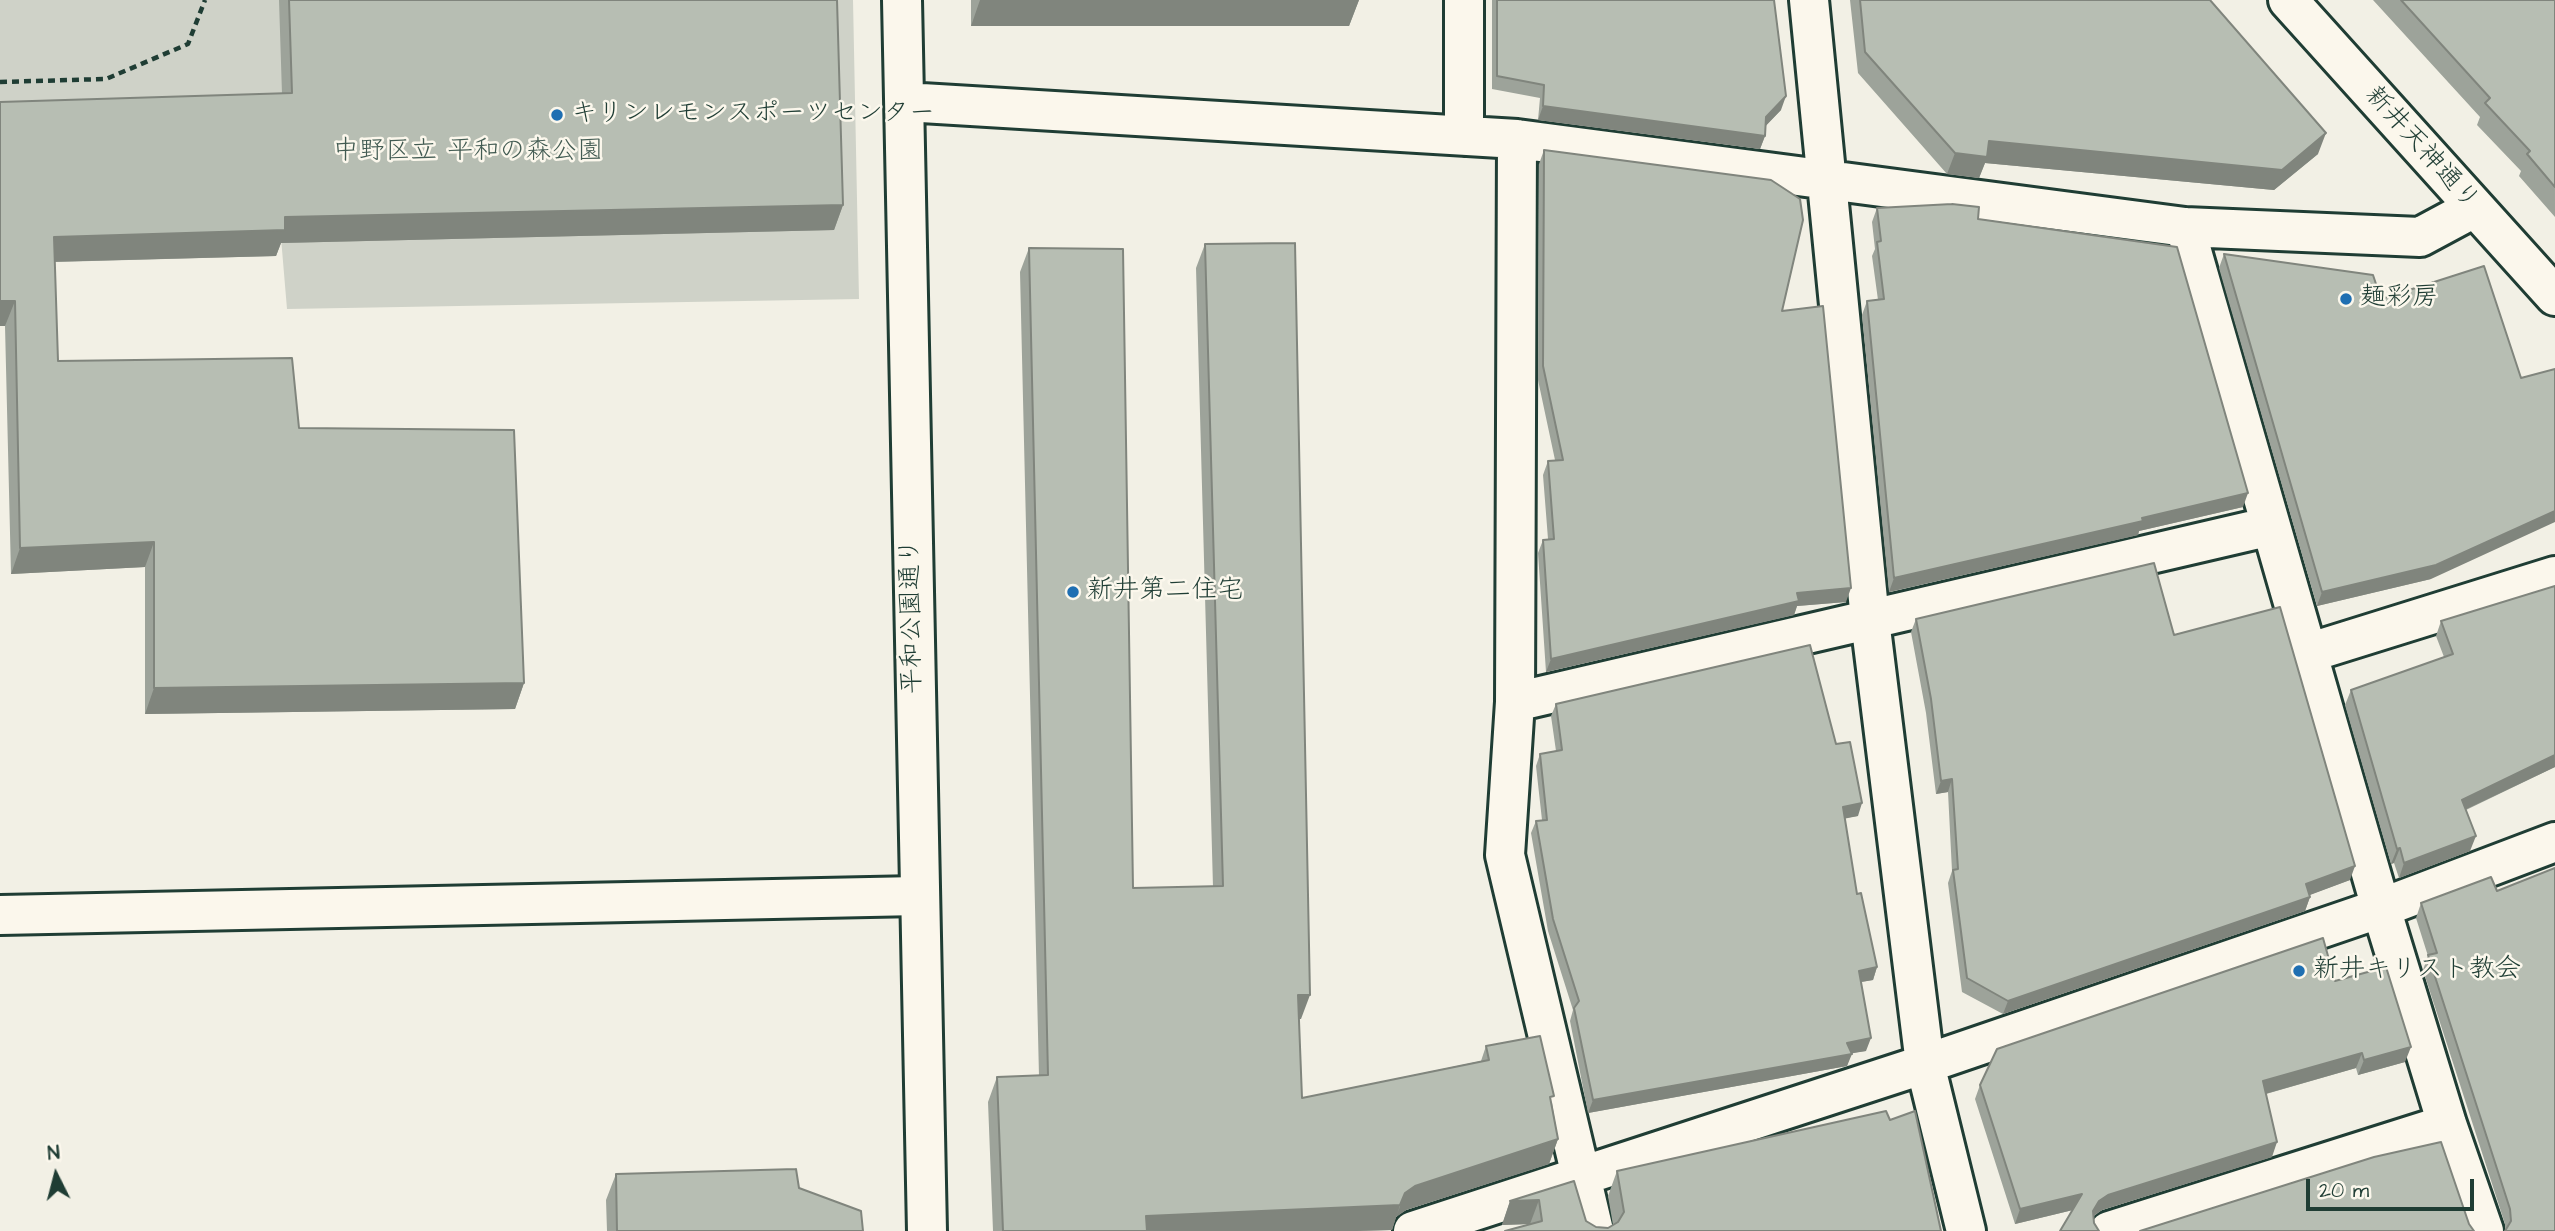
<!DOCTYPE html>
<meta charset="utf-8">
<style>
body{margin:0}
#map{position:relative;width:2555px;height:1231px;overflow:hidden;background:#f2f0e5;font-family:"Architects Daughter",sans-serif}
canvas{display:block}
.north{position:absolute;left:21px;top:1140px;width:70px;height:70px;-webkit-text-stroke:5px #fbf7ec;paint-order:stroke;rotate:354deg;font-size:19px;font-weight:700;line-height:28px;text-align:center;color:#1f3d34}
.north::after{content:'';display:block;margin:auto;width:24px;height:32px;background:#1f3d34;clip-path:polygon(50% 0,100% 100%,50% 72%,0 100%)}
.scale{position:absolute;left:2306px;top:1179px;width:168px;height:32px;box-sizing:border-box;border:4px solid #1f3d34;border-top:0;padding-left:9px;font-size:21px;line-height:24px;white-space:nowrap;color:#1f3d34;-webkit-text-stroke:5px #fbf7ec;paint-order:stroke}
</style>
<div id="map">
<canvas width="2555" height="1231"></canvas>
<div class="north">N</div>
<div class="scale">20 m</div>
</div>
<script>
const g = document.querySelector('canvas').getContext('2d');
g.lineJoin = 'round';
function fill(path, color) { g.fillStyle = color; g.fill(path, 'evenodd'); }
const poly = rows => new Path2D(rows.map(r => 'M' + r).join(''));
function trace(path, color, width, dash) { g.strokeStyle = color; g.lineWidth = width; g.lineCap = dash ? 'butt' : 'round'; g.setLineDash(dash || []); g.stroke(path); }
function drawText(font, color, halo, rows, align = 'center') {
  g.font = font + ' "Architects Daughter","Klee One",sans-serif'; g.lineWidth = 5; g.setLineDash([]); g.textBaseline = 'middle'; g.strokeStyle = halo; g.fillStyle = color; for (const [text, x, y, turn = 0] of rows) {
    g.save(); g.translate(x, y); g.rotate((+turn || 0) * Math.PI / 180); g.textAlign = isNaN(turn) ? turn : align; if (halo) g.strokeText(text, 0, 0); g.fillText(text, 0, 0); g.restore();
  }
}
fill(poly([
 [0,0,853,0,859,299,287,309,270,107,0,114]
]), '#cfd2c8');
const pedestrian = poly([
 [0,915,918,896]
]);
const minor = poly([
 [902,0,927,1231],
 [1464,0,1464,136],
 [1809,0,1870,620,1925,1064,1966,1231],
 [905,102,1517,139,2185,227,2420,237,2474,208],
 [1517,139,1515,702,1505,855,1594,1231],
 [2185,227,2381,908,2447,1124,2484,1231],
 [2308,653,2555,576],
 [1515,702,2271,526],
 [1413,1231,1925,1064,2381,908,2555,842],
 [2109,1231,2447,1124]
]);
const tertiary = poly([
 [2288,0,2555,296]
]);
trace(pedestrian, '#1f3d34', 44);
trace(minor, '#1f3d34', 44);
trace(tertiary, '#1f3d34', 44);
trace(poly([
 [0,82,106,79,188,44,205,0]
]), '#1f3d34', 4.5, [7, 5]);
trace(pedestrian, '#fbf7ec', 38);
trace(minor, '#fbf7ec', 38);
trace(tertiary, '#fbf7ec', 38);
fill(poly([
 [279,0,837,0,843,205,834,230,281,243,276,256,55,262,58,361,299,428,524,683,515,709,145,714,145,567,11,574,5,326,0,326,0,102,282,94],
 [971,0,1359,0,1349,26,971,26],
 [1492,0,1774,0,1781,110,1765,126,1765,136,1760,149,1538,120,1540,98,1492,89],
 [1850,0,2210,0,2318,154,2274,190,1985,163,1979,178,1947,174,1858,73],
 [2373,0,2555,0,2555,217,2519,176,2521,171,2477,125,2480,117],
 [1544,150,1782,311,1846,602,1797,606,1794,615,1546,672,1538,553,1543,540,1548,539,1543,475,1548,461,1555,460,1538,380,1539,164],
 [1877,208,1978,219,2243,507,2139,531,2138,535,1889,592,1862,315,1867,301,1878,300,1872,256,1875,249,1872,222],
 [1205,244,1301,1019,1299,1019,1302,1098,1481,1061,1486,1046,1552,1103,1558,1139,1549,1164,1406,1210,1396,1217,1392,1230,1356,1231,993,1231,988,1102,997,1077,1039,1076,1020,272,1029,248,1133,888,1213,887,1196,268],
 [2224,254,2431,579,2317,606,2219,268],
 [1916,619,2174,635,2350,880,2309,895,2310,897,2305,911,2003,1014,1962,992,1948,883,1952,871,1948,792,1936,794,1926,713,1911,632],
 [2441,621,2555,767,2466,810,2470,851,2399,878,2394,863,2391,864,2345,705,2351,690,2444,657,2436,636],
 [1556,704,1836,744,1858,816,1845,818,1857,894,1877,967,1873,980,1861,982,1866,1051,1851,1053,1847,1066,1588,1113,1570,1021,1573,1010,1548,931,1531,833,1536,821,1542,820,1536,766,1540,754,1556,751,1551,716],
 [2497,891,2555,1231,2505,1231,2505,1224,2423,970,2428,956,2416,918,2421,903],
 [2335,981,2405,1062,2358,1075,2356,1068,2266,1094,2272,1157,2102,1210,2094,1216,2094,1223,2073,1210,2015,1224,1975,1099,1980,1085],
 [1617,1171,1941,1231,1505,1231,1530,1224,1502,1225,1510,1201,1574,1181,1586,1221,1596,1227,1608,1228,1613,1225,1608,1196],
 [616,1174,799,1188,863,1231,607,1231,606,1200]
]), '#9da39a');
fill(poly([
 [980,0,1359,0,1349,26,971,26],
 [1786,96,1781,110,1761,131,1766,117],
 [1543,106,1765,136,1760,149,1538,120],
 [2326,133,2318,154,2274,190,1985,163,1979,178,1947,174,1955,153,1989,141],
 [843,205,834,230,281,243,276,256,45,262,54,237,285,217],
 [0,301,15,301,5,326,0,326],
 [2248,493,2243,507,2139,531,2138,535,1889,592,1894,578,2142,518],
 [2555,511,2555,522,2431,579,2317,606,2322,592],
 [154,542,145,567,11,574,20,548],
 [1851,588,1846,602,1797,606,1794,615,1546,672,1551,659,1797,593],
 [524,683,515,709,145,714,154,688],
 [2555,755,2555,767,2456,814,2462,800],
 [1952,779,1948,792,1936,794,1941,781],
 [1862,803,1858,816,1838,820,1843,807],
 [2476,836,2470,851,2399,878,2404,863],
 [2400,848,2394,863,2391,864,2397,849],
 [2355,866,2350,880,2302,898,2306,884],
 [2310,897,2305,911,2003,1014,2008,1001],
 [1877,967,1873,980,1855,983,1859,971],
 [1298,995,1310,995,1301,1019,1289,1019],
 [1871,1038,1866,1051,1842,1055,1847,1043],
 [2411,1047,2405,1062,2358,1075,2364,1060],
 [2362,1053,2356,1068,2258,1096,2263,1081],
 [1852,1054,1847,1066,1588,1113,1593,1100],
 [1558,1139,1549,1164,1406,1210,1396,1217,1405,1193,1415,1186],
 [2277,1142,2272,1157,2102,1210,2093,1216,2093,1211,2099,1201,2108,1195],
 [2082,1194,2077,1209,2015,1224,2020,1209],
 [1539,1200,1530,1224,1502,1225,1510,1201],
 [1400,1205,1392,1230,1356,1231,1141,1231,1146,1216]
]), '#80857d');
const building = poly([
 [289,0,837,0,843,205,285,217,285,230,54,237,58,361,292,358,299,428,514,430,524,683,154,688,154,542,20,548,15,301,0,301,0,102,292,93,289,0],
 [1497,0,1774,0,1786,96,1766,117,1765,136,1543,106,1544,85,1497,76,1497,0],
 [1860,0,2210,0,2326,133,2282,170,1989,141,1987,157,1955,153,1865,52,1860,0],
 [2401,0,2555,0,2555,187,2527,154,2530,151,2485,103,2490,98,2401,0],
 [1544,150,1771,180,1800,199,1803,220,1782,311,1823,306,1851,588,1797,593,1799,601,1551,659,1543,540,1554,539,1548,461,1563,460,1543,366,1544,150],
 [1952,204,1979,207,1978,219,2177,247,2248,493,2142,518,2143,521,1894,578,1867,301,1884,299,1877,242,1881,241,1877,208,1952,204],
 [1295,243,1310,995,1298,995,1302,1098,1489,1060,1486,1046,1540,1036,1554,1096,1550,1097,1558,1139,1415,1186,1405,1193,1400,1205,1146,1216,1147,1231,1003,1231,997,1077,1048,1075,1029,248,1123,249,1133,888,1223,886,1205,244,1295,243],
 [2224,254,2373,275,2381,299,2484,266,2521,378,2555,369,2555,511,2436,565,2322,592,2224,254],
 [2154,563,2174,635,2280,607,2355,866,2306,884,2310,897,2008,1001,1967,978,1953,870,1958,869,1952,779,1941,781,1931,699,1916,619,2154,563],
 [2555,586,2555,755,2462,800,2476,836,2404,863,2400,848,2397,849,2351,690,2453,654,2441,621,2555,586],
 [1810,645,1836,744,1850,742,1862,803,1843,807,1857,894,1861,893,1877,967,1859,971,1871,1038,1847,1043,1852,1054,1593,1100,1574,1008,1579,1001,1553,919,1536,821,1547,820,1540,754,1562,750,1556,704,1810,645],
 [2555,868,2555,1231,2505,1231,2511,1221,2510,1209,2428,955,2437,953,2421,903,2491,877,2497,891,2555,868],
 [2323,938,2335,981,2386,967,2411,1047,2364,1060,2362,1053,2263,1081,2277,1142,2108,1195,2099,1201,2093,1211,2094,1223,2099,1231,2060,1231,2082,1194,2020,1209,1980,1085,1997,1049,2323,938],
 [1886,1111,1890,1120,1915,1111,1941,1231,1505,1231,1542,1221,1539,1200,1510,1201,1574,1181,1586,1221,1596,1227,1608,1228,1618,1222,1624,1212,1617,1171,1886,1111],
 [2441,1142,2469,1224,2474,1231,2140,1231,2374,1157,2441,1142],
 [796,1169,799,1188,861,1211,863,1231,617,1231,616,1174,796,1169]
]);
fill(building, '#b7beb3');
trace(building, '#80857d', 2);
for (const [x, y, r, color] of [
 [557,115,7,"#1f6fb2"],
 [2346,299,7,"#1f6fb2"],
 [1073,592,7,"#1f6fb2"],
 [2299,971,7,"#1f6fb2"]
]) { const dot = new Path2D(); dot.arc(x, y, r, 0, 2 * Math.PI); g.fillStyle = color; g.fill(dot); trace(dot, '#fbf7ec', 2.5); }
drawText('26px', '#1f3d34', '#fbf7ec', [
 ["キリンレモンスポーツセンター",571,115],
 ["麺彩房",2360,299],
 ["新井第二住宅",1087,592],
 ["新井キリスト教会",2313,971]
], 'left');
drawText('26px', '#1f3d34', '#fbf7ec', [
 ["新井天神通り",2421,149,48],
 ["平和公園通り",913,616,-91]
]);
drawText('26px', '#425b52', '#fbf7ec', [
 ["中野区立 平和の森公園",468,153]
]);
</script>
